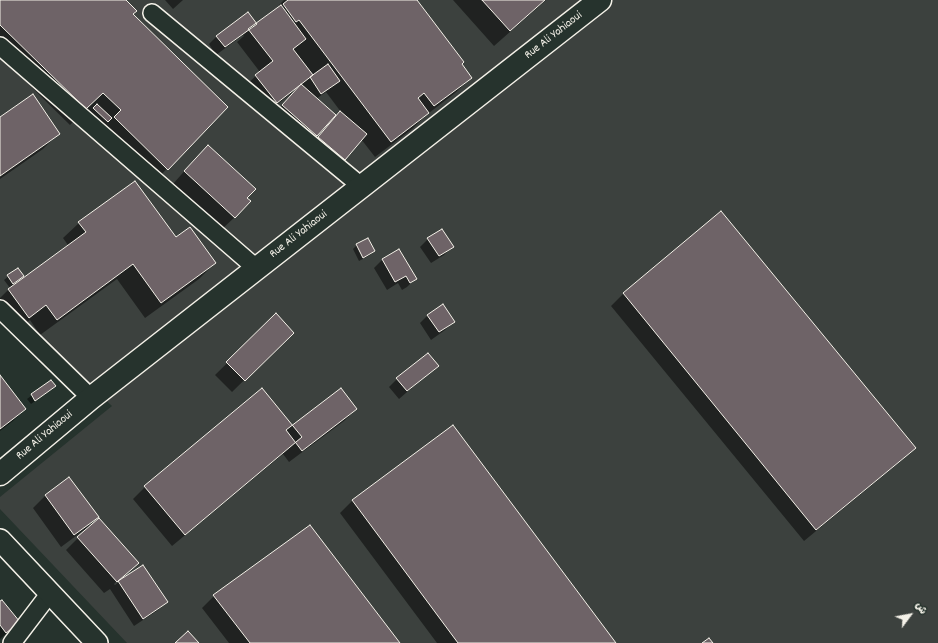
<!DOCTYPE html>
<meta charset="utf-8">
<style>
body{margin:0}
#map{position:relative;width:938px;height:643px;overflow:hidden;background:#26332d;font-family:Dekko,"Playpen Sans Arabic",sans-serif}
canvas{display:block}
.north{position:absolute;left:890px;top:595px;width:40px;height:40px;-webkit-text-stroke:3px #26332d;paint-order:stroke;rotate:58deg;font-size:11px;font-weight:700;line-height:16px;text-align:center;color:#f4f1e8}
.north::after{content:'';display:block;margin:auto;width:14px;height:18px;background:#f4f1e8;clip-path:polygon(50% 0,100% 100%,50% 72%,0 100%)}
</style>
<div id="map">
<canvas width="938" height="643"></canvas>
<div class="north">ش</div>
</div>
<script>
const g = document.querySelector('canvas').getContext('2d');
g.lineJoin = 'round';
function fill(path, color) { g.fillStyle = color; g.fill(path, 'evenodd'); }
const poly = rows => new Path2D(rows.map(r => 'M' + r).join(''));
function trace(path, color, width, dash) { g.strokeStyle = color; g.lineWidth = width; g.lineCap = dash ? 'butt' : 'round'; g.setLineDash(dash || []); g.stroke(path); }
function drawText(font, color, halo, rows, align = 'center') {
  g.font = font + ' Dekko,sans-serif'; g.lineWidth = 3; g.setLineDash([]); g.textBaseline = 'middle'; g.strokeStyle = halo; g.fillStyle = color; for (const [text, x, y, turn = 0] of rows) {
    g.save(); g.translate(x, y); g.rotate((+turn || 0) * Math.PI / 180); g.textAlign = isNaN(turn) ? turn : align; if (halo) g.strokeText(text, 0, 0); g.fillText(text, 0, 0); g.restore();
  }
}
fill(poly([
 [0,0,938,0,938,643,127,643,0,509,0,497,112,406,0,298]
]), '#3c413e');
fill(poly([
 [0,0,125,0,132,14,227,107,151,185,99,134,106,126,90,113,91,112,87,108,70,125,0,56],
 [165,0,183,0,173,9],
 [284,0,416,0,471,78,455,93,425,116,412,129,375,157,361,139,336,168,311,146,341,112,326,92,316,99,334,115,308,144,274,114,294,93,293,92,265,114,244,87,260,72,237,42,244,36,243,35,216,55,209,44,217,36,256,25,280,7,279,5],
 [453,0,546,0,494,46],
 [0,118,59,133,43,149,0,179],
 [196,158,246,198,235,217,222,229,173,184],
 [721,213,914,448,902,460,804,541,611,306,623,294],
 [79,223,176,238,215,263,199,279,145,318,117,279,40,335,30,320,13,333,0,315,0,298,10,288,4,280,17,269,22,276,16,282,17,283,68,245,63,238],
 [428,239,452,246,444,255,431,263,420,247],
 [357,245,374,251,370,255,359,261,353,249],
 [399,250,415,279,407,287,402,290,398,283,387,290,374,268,382,260],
 [276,315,293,332,232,392,215,375],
 [428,315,453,322,445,330,431,340,420,323],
 [437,366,399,399,389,387,397,379],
 [0,377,25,409,13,421,0,431],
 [51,381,50,390,31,404,27,399],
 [261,389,292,426,356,409,344,421,289,462,283,454,172,546,133,499,145,487],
 [453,426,615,643,437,643,340,513,352,501],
 [69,478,97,517,89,526,125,573,114,584,115,585,121,580,166,602,158,610,134,626,110,589,104,593,66,550,85,531,84,530,61,547,33,508,45,496],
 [214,596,398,643,229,643,202,608],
 [0,602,19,622,0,639]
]), '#0007');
const building = poly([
 [0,0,126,0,137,11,133,14,228,107,168,170,114,117,121,110,103,93,86,109,0,25,0,0],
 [288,0,417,0,464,62,462,64,472,78,434,106,424,93,418,98,429,113,391,142,299,20,296,22,283,4,288,0],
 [482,0,545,0,510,31,482,0],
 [281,5,306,39,293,49,313,75,277,103,255,75,273,61,248,29,281,5],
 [248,12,257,24,225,47,216,36,248,12],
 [328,64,340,81,321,94,310,77,328,64],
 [301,84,336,115,317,136,282,105,301,84],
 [33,94,60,134,0,176,0,117,33,94],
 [97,104,112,118,108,122,93,108,97,104],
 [340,111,367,134,345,160,318,137,340,111],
 [208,145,256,189,247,198,251,201,235,218,184,171,208,145],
 [135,181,176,237,190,227,216,263,161,303,133,264,57,320,46,305,29,318,8,289,86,232,78,222,135,181],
 [721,211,916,448,816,530,623,293,721,211],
 [442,229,454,247,439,256,427,238,442,229],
 [368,238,375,251,363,258,356,244,368,238],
 [399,249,417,279,410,283,406,276,395,282,382,259,399,249],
 [18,268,24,276,13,284,7,275,18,268],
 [443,304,455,322,439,332,427,315,443,304],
 [276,313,294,333,245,381,226,362,276,313],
 [428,353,439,366,407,391,396,378,428,353],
 [0,375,26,409,0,429,0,375],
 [51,380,56,386,35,401,31,394,51,380],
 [262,388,302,437,185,535,144,486,262,388],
 [341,388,357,409,302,451,286,430,341,388],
 [453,425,616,643,458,643,352,500,453,425],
 [69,477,99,517,74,535,45,495,69,477],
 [99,518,139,563,117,582,77,537,99,518],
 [310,525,400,643,250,643,213,595,310,525],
 [143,565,168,602,143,619,118,581,143,565],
 [2,600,20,622,6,633,0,625,0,601,2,600],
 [188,631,199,643,175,643,188,631],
 [709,638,713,643,702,643,709,638]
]);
fill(building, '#6e6367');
trace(building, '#f4f1e8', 1);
const minor = poly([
 [152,13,361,186],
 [0,46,256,268],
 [0,309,91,398],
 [12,643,50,593]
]);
const tertiary = poly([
 [0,540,97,643]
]);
const secondary = poly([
 [0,474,91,398,600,0]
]);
trace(minor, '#f4f1e8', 20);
trace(tertiary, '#f4f1e8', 24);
trace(secondary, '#f4f1e8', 25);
trace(minor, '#26332d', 17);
trace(tertiary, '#26332d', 21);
trace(secondary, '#26332d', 22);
drawText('12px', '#f4f1e8', '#26332d', [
 ["Rue Ali Yahiaoui",554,36,-38],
 ["Rue Ali Yahiaoui",299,235,-38],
 ["Rue Ali Yahiaoui",45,436,-40]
]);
</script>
